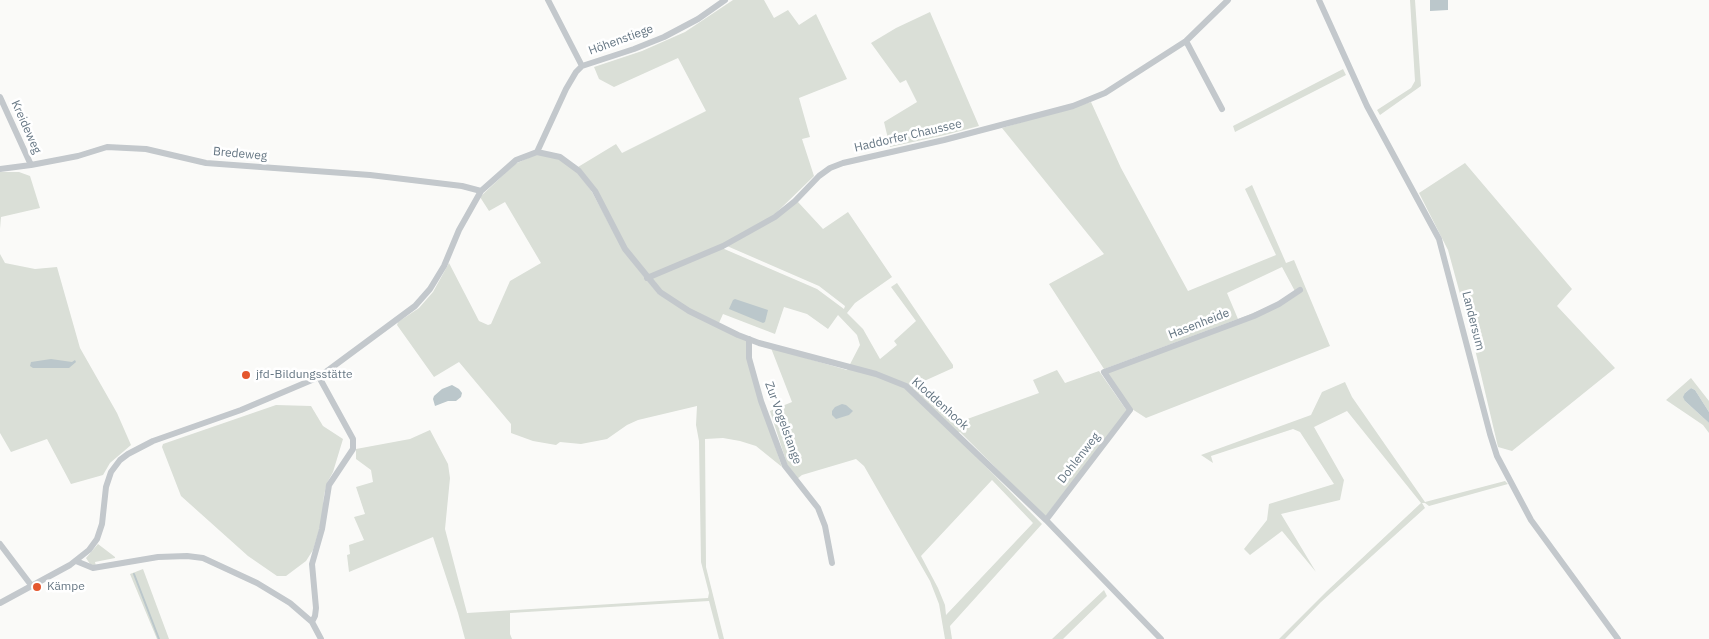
<!DOCTYPE html>
<meta charset="utf-8">
<style>
body{margin:0}
canvas{display:block;background:#fafaf8}
</style>
<canvas width="1709" height="639"></canvas>
<script>
const g = document.querySelector('canvas').getContext('2d');
g.lineJoin = 'round';
function fill(path, color) { g.fillStyle = color; g.fill(path, 'evenodd'); }
const poly = rows => new Path2D(rows.map(r => 'M' + r).join(''));
function trace(path, color, width, dash) { g.strokeStyle = color; g.lineWidth = width; g.lineCap = dash ? 'butt' : 'round'; g.setLineDash(dash || []); g.stroke(path); }
function drawText(font, color, halo, rows, align = 'center') {
  g.font = font + ' "IBM Plex Sans",sans-serif'; g.lineWidth = 5; g.setLineDash([]); g.textBaseline = 'middle'; g.strokeStyle = halo; g.fillStyle = color; for (const [text, x, y, turn = 0] of rows) {
    g.save(); g.translate(x, y); g.rotate((+turn || 0) * Math.PI / 180); g.textAlign = isNaN(turn) ? turn : align; if (halo) g.strokeText(text, 0, 0); g.fillText(text, 0, 0); g.restore();
  }
}
fill(poly([
 [733,0,764,0,774,18,788,10,799,25,816,14,847,79,799,98,810,137,802,139,814,176,775,214,722,248,817,289,844,309,845,306,819,286,727,246,798,202,823,229,848,212,892,277,855,303,847,313,863,329,880,359,897,345,894,341,916,321,891,287,897,283,953,365,953,368,922,382,921,389,953,421,959,422,1039,393,1033,380,1057,370,1065,383,1099,371,1127,411,1045,517,960,432,954,434,1042,524,950,626,952,639,945,639,939,604,930,581,864,466,856,459,802,475,797,479,787,464,770,411,792,402,771,348,847,370,860,345,857,335,838,315,828,329,807,314,784,307,775,334,723,314,719,323,690,309,661,291,626,247,578,167,616,144,622,153,706,111,678,58,614,87,599,79,594,67,642,51,685,32],
 [992,480,1033,523,946,615,945,605,938,588,921,556],
 [1410,0,1415,0,1421,86,1380,115,1377,110,1411,88,1415,81],
 [930,12,979,126,945,135,890,147,884,122,917,102,906,80,900,83,871,43,896,28],
 [1343,69,1346,75,1235,132,1233,126],
 [1091,102,1121,168,1188,291,1276,255,1245,189,1252,185,1286,263,1294,260,1330,346,1146,418,1132,409,1107,373,1297,295,1282,267,1227,293,1238,319,1104,369,1049,284,1104,254,1002,128],
 [537,154,559,159,578,173,592,192,623,250,658,294,747,341,754,384,782,467,756,446,740,441,723,438,705,439,706,567,724,639,719,639,709,601,510,613,510,634,512,639,465,639,458,613,433,537,349,572,347,555,350,554,349,545,364,540,354,517,365,514,356,487,373,482,371,470,356,459,356,449,410,439,430,430,448,464,450,478,445,529,467,613,708,598,709,593,701,562,699,441,696,425,697,406,638,420,627,425,607,439,581,444,560,442,556,445,533,441,511,433,511,424,459,362,434,377,397,325,398,322,419,308,433,292,449,263,479,321,488,325,491,324,510,281,541,263,505,202,489,211,480,197,515,164],
 [1465,163,1572,289,1557,306,1615,368,1512,451,1498,447,1474,345,1448,250,1419,193],
 [0,172,19,172,30,176,40,208,1,217,0,229],
 [0,254,5,263,35,269,57,267,80,348,117,413,131,445,110,463,103,475,71,484,47,439,11,452,0,433],
 [1691,378,1709,401,1709,412,1695,390,1691,388,1685,393,1685,401,1709,423,1709,433,1703,425,1666,400],
 [1345,382,1352,397,1425,502,1505,481,1508,484,1429,506,1425,503,1422,503,1425,508,1321,602,1285,639,1279,639,1327,591,1421,503,1347,411,1314,427,1344,480,1340,500,1281,514,1316,572,1282,531,1250,555,1244,549,1267,520,1269,504,1334,484,1300,432,1293,429,1211,456,1213,463,1201,455,1311,415,1322,392],
 [276,405,311,406,323,426,343,439,333,472,327,483,324,495,322,520,313,550,306,561,286,576,277,576,248,556,181,496,162,447,163,444],
 [98,544,115,557,115,558,95,562,96,566,90,564,86,558],
 [143,569,169,639,157,639,130,574],
 [1104,590,1107,596,1063,639,1052,639]
]), '#dadfd7');
fill(poly([
 [1430,0,1448,0,1448,10,1430,11],
 [735,299,768,310,765,322,763,323,729,309,733,300],
 [51,359,72,362,75,360,76,362,69,368,33,368,30,366,31,362],
 [452,385,459,389,462,393,461,397,456,401,448,401,435,406,433,399,434,396,442,389],
 [1691,388,1695,390,1709,412,1709,423,1685,401,1683,397,1685,393],
 [842,404,846,405,853,411,849,415,836,419,832,415,832,411,835,407]
]), '#bbc7cb');
trace(poly([
 [134,574,159,639]
]), '#bbc7cb', 2);
trace(poly([
 [548,0,582,66],
 [1319,0,1367,106,1439,239,1490,434,1497,456,1531,520,1618,639],
 [1186,41,1222,109],
 [0,97,31,165],
 [537,152,566,89,576,72,582,66,634,49,664,37,698,19,725,0],
 [0,169,31,165,78,156,107,147,146,149,206,163,370,175,462,186,481,191],
 [647,278,723,246,775,217,795,201,819,176,830,168,843,163,944,140,1073,106,1105,93,1186,41,1228,0],
 [749,339,749,358,761,401,785,466,818,508,825,526,832,563],
 [1046,520,1130,410,1104,372,1254,316,1279,304,1300,290],
 [0,544,31,585],
 [76,561,93,568,158,557,187,556,203,558,257,583,290,603,312,622,321,639],
 [0,603,70,565,89,550,97,539,102,524,106,487,111,472,120,460,128,454,153,441,241,410,319,377,415,306,430,289,444,266,459,230,481,191,516,160,537,152,560,157,579,171,595,191,625,249,660,292,689,311,738,335,759,343,876,374,906,386,1046,520,1161,639],
 [312,622,315,616,316,608,312,564,322,529,329,485,353,449,353,439,319,377]
]), '#c3c8cc', 6);
for (const [x, y, r, color] of [
 [246,375,5,"#e4572e"],
 [37,587,5,"#e4572e"]
]) { const dot = new Path2D(); dot.arc(x, y, r, 0, 2 * Math.PI); g.fillStyle = color; g.fill(dot); trace(dot, '#fff', 2); }
drawText('12px', '#657683', '#fff', [
 ["Höhenstiege",621,40,-20],
 ["Kreideweg",26,127,66],
 ["Haddorfer Chaussee",908,136,-13],
 ["Bredeweg",240,154,5],
 ["Landersum",1473,321,76],
 ["Hasenheide",1199,324,-21],
 ["Kloddenhook",940,404,42],
 ["Zur Vogelstange",783,423,70],
 ["Dohlenweg",1079,458,-52]
]);
drawText('12px', '#657683', '#fff', [
 ["jfd-Bildungsstätte",256,375],
 ["Kämpe",47,587]
], 'left');
</script>
